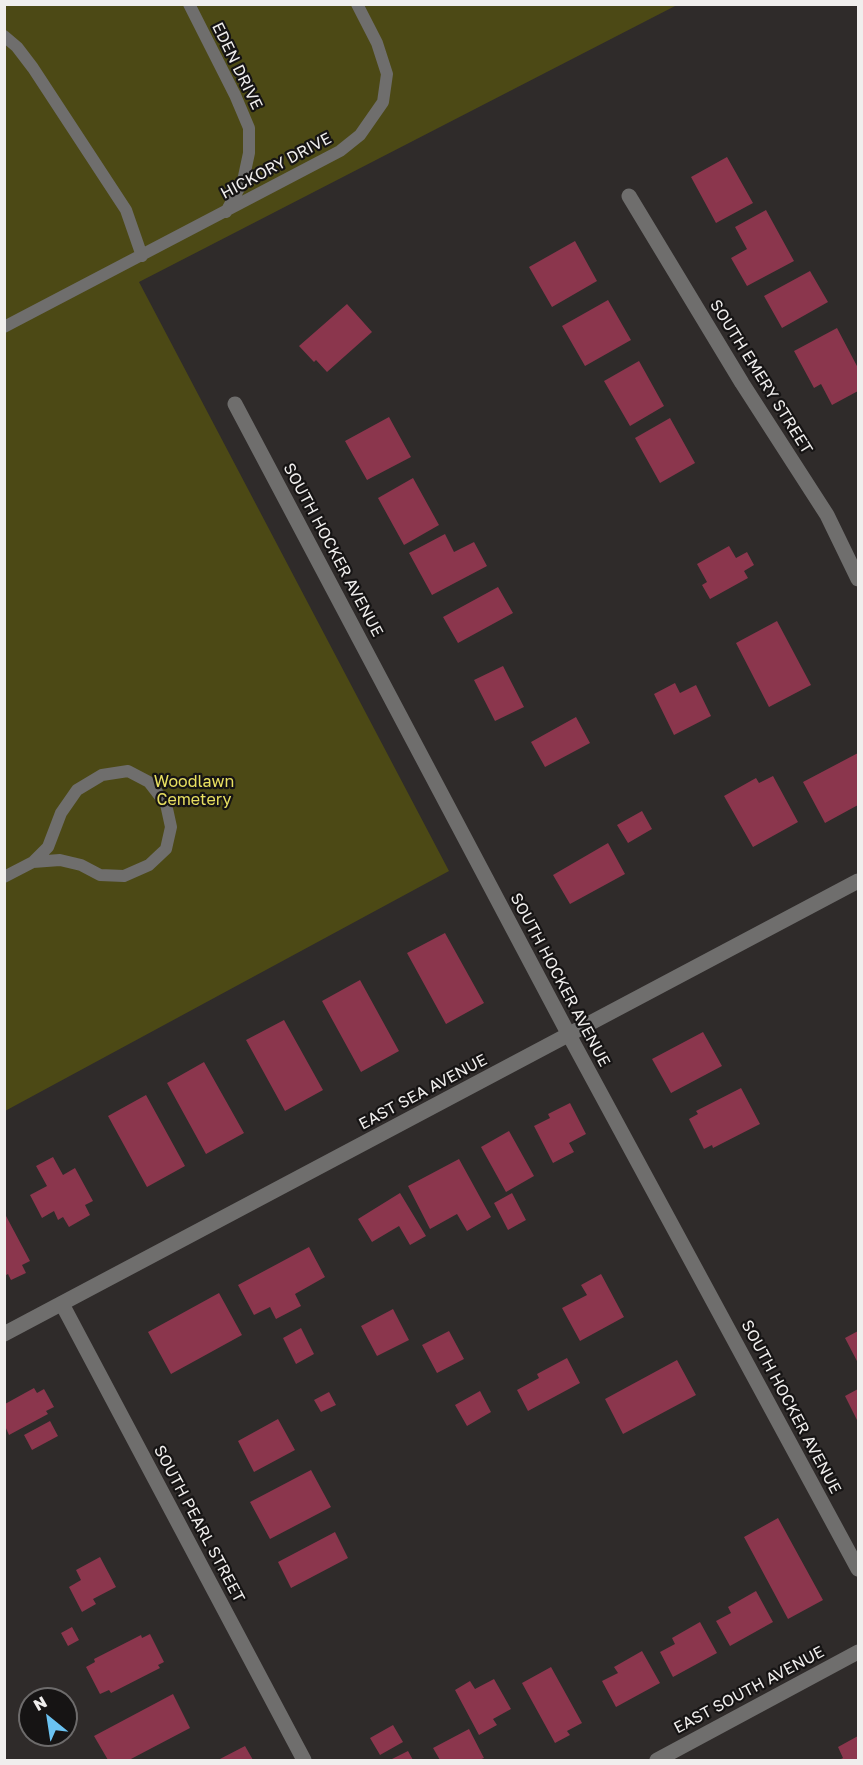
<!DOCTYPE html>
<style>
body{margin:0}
#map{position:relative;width:863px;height:1765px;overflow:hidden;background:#2f2b2a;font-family:"Golos Text",sans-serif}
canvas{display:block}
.frame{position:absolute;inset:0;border:6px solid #f0eeed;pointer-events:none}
.north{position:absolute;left:18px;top:1687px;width:60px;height:60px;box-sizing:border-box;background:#161414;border:2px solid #6d6b6b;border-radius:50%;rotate:330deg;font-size:16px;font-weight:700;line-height:24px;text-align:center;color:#f0eeed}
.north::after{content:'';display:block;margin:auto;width:21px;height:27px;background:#6bc3f2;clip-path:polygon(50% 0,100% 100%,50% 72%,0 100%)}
</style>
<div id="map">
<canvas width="863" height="1765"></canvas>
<div class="frame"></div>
<div class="north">N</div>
</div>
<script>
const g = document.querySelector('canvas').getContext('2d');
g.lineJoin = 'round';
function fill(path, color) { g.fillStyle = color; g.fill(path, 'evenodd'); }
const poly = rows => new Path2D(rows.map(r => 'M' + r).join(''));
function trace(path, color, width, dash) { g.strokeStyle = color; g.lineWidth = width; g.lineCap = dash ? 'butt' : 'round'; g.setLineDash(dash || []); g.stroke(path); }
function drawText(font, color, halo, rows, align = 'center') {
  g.font = font + ' "Golos Text",sans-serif'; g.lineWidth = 4.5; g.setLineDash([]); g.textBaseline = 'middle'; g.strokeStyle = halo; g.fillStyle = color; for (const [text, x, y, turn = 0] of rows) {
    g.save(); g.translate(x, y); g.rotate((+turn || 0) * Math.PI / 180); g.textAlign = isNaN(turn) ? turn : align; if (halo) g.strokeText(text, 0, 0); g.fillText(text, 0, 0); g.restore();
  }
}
fill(poly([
 [5,5,677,5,139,282,449,871,5,1111]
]), '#4c4915');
fill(poly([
 [727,157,753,203,716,223,691,177],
 [766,210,794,261,747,286,731,258,747,249,735,227],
 [575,241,597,281,552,307,529,267],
 [810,271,828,302,782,328,764,296],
 [608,300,631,340,585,366,562,326],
 [347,304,372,332,327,372,316,360,314,362,299,346],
 [837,328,858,368,858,391,832,405,821,384,814,388,794,351],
 [639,361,664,406,630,426,604,381],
 [389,417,411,457,367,480,345,441],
 [670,418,695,463,660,483,635,438],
 [413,478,439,525,404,545,378,498],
 [445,534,454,552,474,542,487,566,432,595,409,553],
 [729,546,736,558,747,552,754,565,744,571,748,578,710,599,702,585,707,582,697,564],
 [498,587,513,613,458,643,443,617],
 [777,621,811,685,769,707,736,643],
 [503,666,524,707,495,721,474,680],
 [675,683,680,693,696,685,711,716,674,735,654,694],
 [576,717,590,743,545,767,531,742],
 [858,753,858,805,825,823,803,782],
 [773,776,798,822,753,847,724,796,756,778,759,783],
 [642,811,652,829,628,843,617,825],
 [608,843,625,874,570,904,553,875],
 [445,933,484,1003,446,1024,407,953],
 [360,980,399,1051,361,1072,322,1001],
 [284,1020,323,1090,285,1111,246,1040],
 [703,1032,722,1066,671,1093,652,1059],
 [204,1062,244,1133,206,1154,167,1083],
 [741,1088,760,1124,713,1148,712,1145,704,1149,689,1119,698,1114,696,1111],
 [146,1095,185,1166,147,1187,108,1116],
 [570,1103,586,1134,569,1143,574,1152,553,1163,534,1126,550,1118,548,1114],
 [509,1131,534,1176,506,1192,481,1147],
 [53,1157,63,1175,75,1168,93,1201,85,1205,90,1215,69,1227,63,1217,58,1220,54,1211,42,1218,30,1195,47,1186,36,1166],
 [459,1159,491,1217,467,1231,457,1214,430,1229,408,1186],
 [400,1193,426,1236,410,1245,399,1226,372,1242,358,1219],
 [512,1193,526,1220,508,1230,494,1203],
 [6,1216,30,1261,22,1265,26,1273,11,1280,8,1274,4,1276,4,1217],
 [309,1247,325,1277,295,1294,301,1306,276,1319,270,1307,254,1315,238,1285],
 [601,1274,624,1317,580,1341,562,1308,587,1295,581,1285],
 [219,1293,242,1335,171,1374,148,1332],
 [393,1309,409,1340,377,1356,361,1326],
 [301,1328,314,1354,296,1364,283,1338],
 [449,1331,464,1359,437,1373,422,1345],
 [858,1331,858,1363,845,1338],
 [567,1358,580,1383,528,1411,517,1390,539,1378,537,1374],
 [677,1360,696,1395,623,1434,605,1399],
 [34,1388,37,1393,44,1389,54,1407,46,1411,48,1414,9,1435,5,1426,5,1404],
 [858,1389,858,1422,845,1396],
 [480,1391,491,1412,467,1426,455,1405],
 [329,1392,336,1405,321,1412,314,1400],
 [278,1419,295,1450,254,1472,238,1441],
 [50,1421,58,1436,32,1450,24,1435],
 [311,1470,331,1507,270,1539,250,1502],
 [778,1518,823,1600,788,1619,744,1537],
 [335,1532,348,1558,291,1588,278,1562],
 [100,1557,116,1587,93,1599,96,1604,82,1612,69,1587,81,1580,76,1570],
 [756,1591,773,1622,730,1646,716,1621,731,1613,728,1607],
 [700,1622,717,1653,673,1677,660,1652,675,1644,672,1638],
 [72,1627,79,1640,68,1646,61,1633],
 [150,1634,164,1662,158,1665,160,1668,111,1693,109,1690,100,1694,86,1667,95,1662,94,1659,141,1635,142,1638],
 [642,1651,660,1683,616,1707,602,1681,618,1673,614,1667],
 [551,1667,582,1723,567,1731,570,1735,555,1743,522,1683],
 [494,1679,511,1709,493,1719,497,1725,479,1735,455,1690,470,1681,475,1689],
 [173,1694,190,1728,129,1760,108,1760,94,1736],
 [393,1725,403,1742,380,1755,370,1738],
 [469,1729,484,1758,479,1760,440,1760,433,1748],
 [858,1736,858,1760,839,1760,843,1758,838,1747],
 [245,1746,253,1760,218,1760],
 [408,1751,413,1760,390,1760]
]), '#8b364d');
trace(poly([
 [189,4,235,95,249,128,249,153,243,181,226,212],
 [4,36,17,47,33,68,126,210,142,256],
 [4,327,340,151,360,135,383,102,387,74,377,43,357,4],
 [4,877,33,862,48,847,61,813,77,790,102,775,128,771,149,782,166,804,171,827,166,849,149,865,124,876,100,875,81,865,60,860,33,862]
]), '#6f6e6d', 12);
trace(poly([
 [629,196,742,383,827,515,858,579],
 [235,404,569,1035,858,1569],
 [62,1304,304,1760],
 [4,1334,858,881],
 [657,1760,858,1652]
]), '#6f6e6d', 15);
drawText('16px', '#f0eeed', '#161414', [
 ["EDEN DRIVE",237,66,64],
 ["HICKORY DRIVE",276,166,-28],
 ["SOUTH EMERY STREET",761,377,58],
 ["SOUTH HOCKER AVENUE",333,550,62],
 ["SOUTH HOCKER AVENUE",560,980,62],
 ["EAST SEA AVENUE",423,1092,-28],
 ["SOUTH HOCKER AVENUE",791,1407,62],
 ["SOUTH PEARL STREET",199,1524,62],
 ["EAST SOUTH AVENUE",749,1690,-28]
]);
drawText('16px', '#e9e061', '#161414', [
 ["Woodlawn",194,782],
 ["Cemetery",194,800]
]);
</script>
